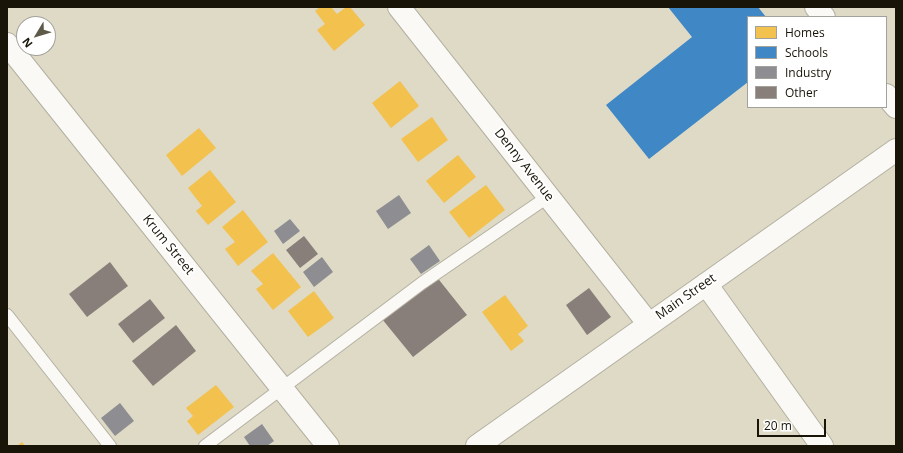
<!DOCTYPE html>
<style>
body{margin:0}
#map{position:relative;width:903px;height:453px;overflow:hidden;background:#dedac6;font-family:"Open Sans",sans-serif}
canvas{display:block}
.frame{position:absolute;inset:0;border:8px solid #181508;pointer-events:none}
.legend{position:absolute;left:747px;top:16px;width:140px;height:92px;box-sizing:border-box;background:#fff;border:1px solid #a3a19c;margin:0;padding:5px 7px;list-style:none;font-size:12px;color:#181508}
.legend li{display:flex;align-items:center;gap:8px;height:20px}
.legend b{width:20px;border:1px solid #a3a19c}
.north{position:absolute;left:16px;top:16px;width:40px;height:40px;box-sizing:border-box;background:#fff;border:1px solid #a3a19c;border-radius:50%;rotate:232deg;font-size:11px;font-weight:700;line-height:16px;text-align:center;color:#181508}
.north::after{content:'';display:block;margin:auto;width:14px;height:18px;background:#5d5a4a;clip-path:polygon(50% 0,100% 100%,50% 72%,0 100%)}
.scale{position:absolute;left:757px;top:419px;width:69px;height:18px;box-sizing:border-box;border:2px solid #181508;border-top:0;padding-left:5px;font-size:12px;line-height:14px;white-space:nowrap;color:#181508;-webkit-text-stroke:3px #fff;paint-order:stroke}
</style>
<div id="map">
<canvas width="903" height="453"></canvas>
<div class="frame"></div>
<ul class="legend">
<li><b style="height:11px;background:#f2c14e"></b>Homes</li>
<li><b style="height:11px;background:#3f88c5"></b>Schools</li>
<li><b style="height:11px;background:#8d8d92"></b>Industry</li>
<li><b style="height:11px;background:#897f7a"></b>Other</li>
</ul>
<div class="north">N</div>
<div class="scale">20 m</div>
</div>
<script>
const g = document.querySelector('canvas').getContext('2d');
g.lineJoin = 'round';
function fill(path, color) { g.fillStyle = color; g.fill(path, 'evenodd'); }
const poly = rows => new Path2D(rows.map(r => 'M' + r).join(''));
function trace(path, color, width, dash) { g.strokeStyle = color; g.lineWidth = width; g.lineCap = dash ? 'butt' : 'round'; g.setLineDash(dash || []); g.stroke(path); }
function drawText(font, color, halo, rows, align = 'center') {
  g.font = font + ' "Open Sans",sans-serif'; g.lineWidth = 4; g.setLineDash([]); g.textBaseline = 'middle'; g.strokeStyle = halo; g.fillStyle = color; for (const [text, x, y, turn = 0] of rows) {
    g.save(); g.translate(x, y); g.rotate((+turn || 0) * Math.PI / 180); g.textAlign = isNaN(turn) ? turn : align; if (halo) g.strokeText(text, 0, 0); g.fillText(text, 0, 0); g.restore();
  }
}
fill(poly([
 [320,7,331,7,337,14,346,7,350,7,365,25,334,51,317,30,325,24,315,11],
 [400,81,419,106,391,128,372,103],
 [432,117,448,140,418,162,401,139],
 [199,128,216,148,182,176,166,155],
 [458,155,476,177,444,203,426,181],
 [210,170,236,202,208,225,196,211,202,206,188,188],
 [486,185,505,210,469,238,449,212],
 [243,210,268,242,238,266,225,249,235,242,222,227],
 [273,253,301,287,273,310,256,289,263,284,251,271],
 [314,291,334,318,308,337,288,311],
 [505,295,528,326,518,334,524,341,511,351,482,312],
 [216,385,234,407,198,435,187,421,193,416,186,408],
 [22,442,25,446,17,446]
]), '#f2c14e');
fill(poly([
 [668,7,758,7,766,17,748,17,748,82,649,159,606,105,692,37]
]), '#3f88c5');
fill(poly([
 [399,195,411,213,388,229,376,211],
 [290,219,300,231,283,244,274,231],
 [429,245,440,261,421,274,410,259],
 [322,257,333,272,314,287,303,272],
 [120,403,134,421,115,436,101,418],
 [262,424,274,441,267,446,250,446,244,437]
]), '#8d8d92');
fill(poly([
 [304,236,318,254,300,268,286,250],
 [110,262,128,286,87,317,69,294],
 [436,276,467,315,413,357,382,319],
 [589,288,611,317,587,335,566,305],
 [150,299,165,318,133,343,118,324],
 [176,325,196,351,153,386,132,361]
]), '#897f7a');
const lane = poly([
 [7,315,110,446],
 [205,446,422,283,549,196]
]);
const street = poly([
 [399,7,648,323],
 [816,7,824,17],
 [7,44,328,446],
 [886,95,896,107],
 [706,284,822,446],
 [477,446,896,150]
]);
trace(lane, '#b3b0a1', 14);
trace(street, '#b3b0a1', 24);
trace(lane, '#faf9f6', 12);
trace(street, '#faf9f6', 22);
drawText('13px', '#181508', '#fff', [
 ["Denny Avenue",524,165,52],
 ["Krum Street",168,245,51],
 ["Main Street",686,297,-35]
]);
</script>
